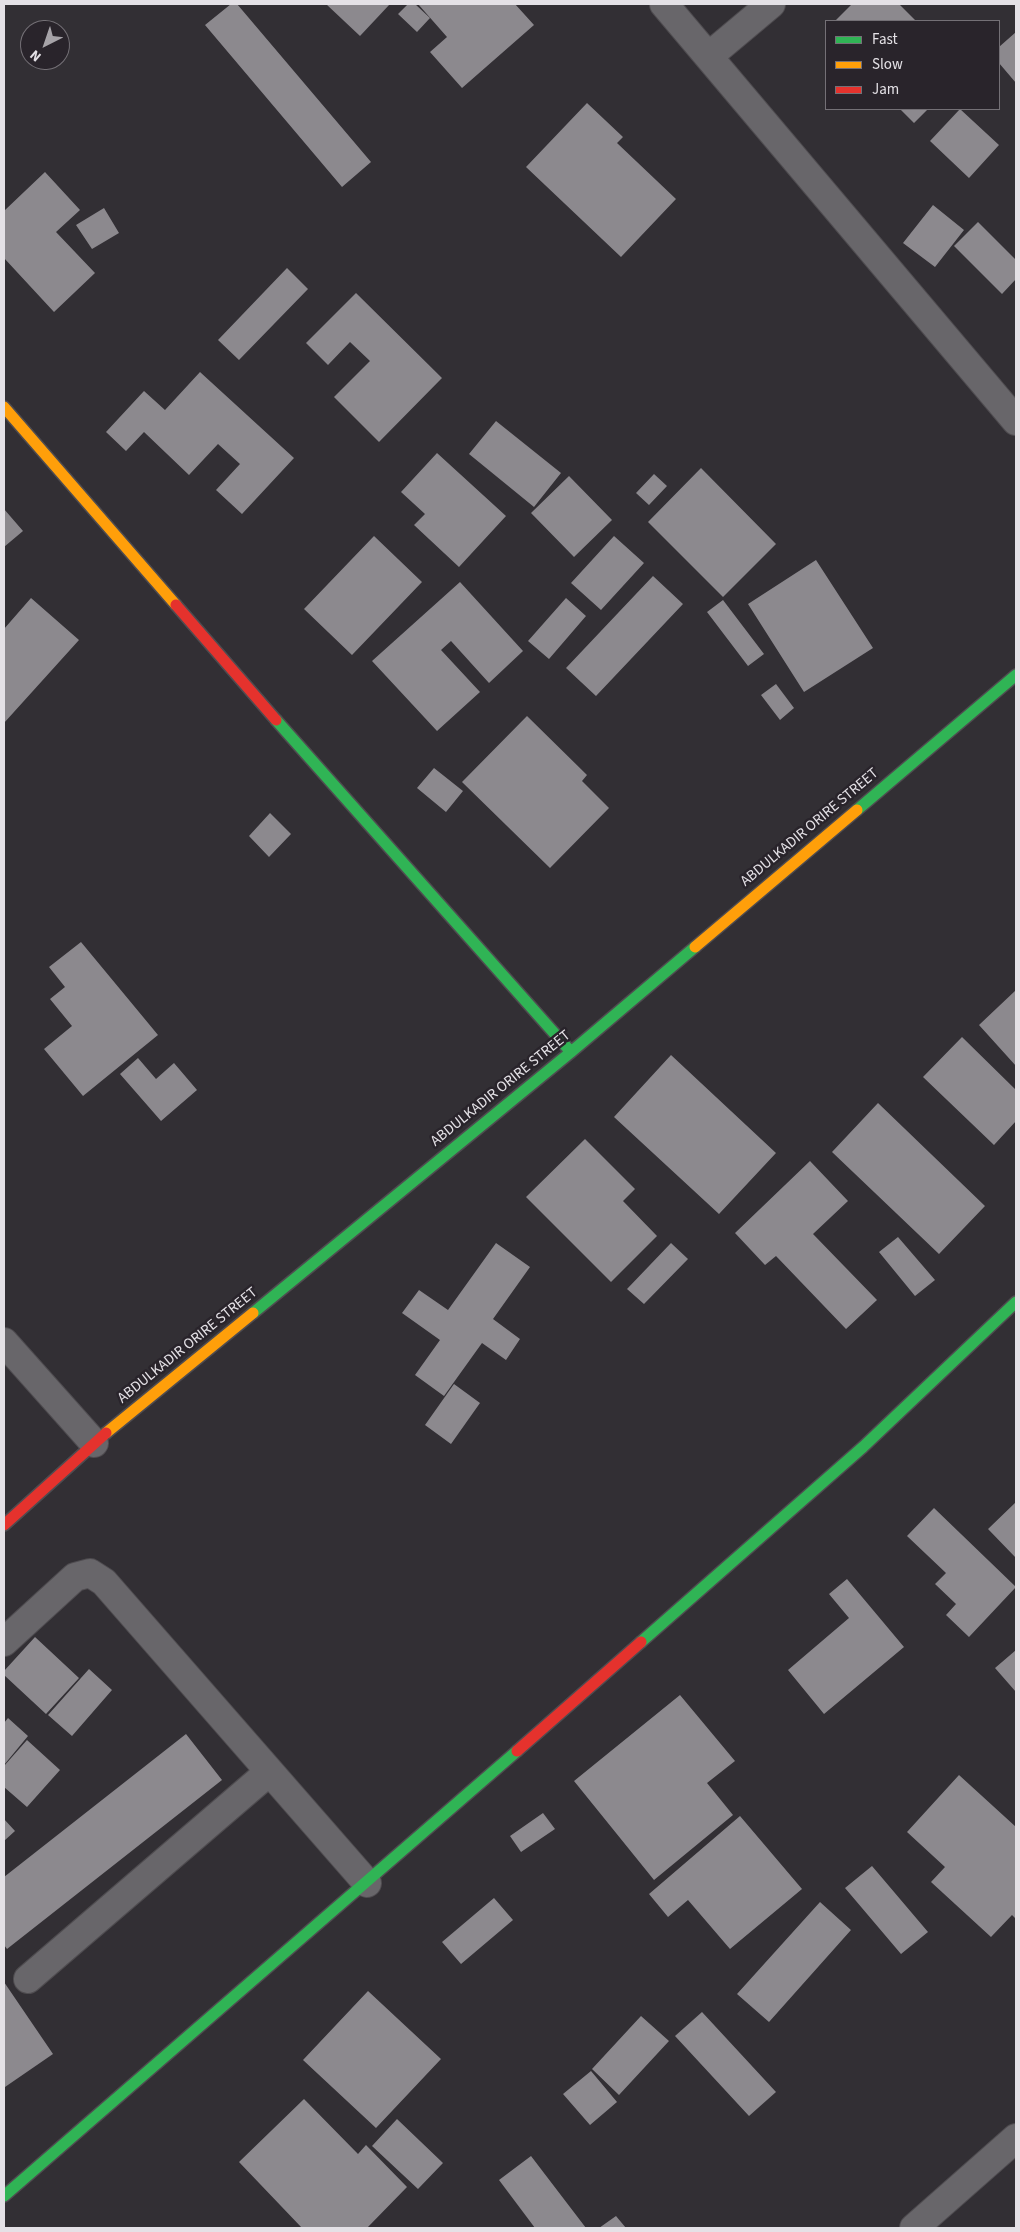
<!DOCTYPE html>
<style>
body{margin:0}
#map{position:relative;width:1020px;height:2232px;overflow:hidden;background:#322f34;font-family:"Source Sans 3",sans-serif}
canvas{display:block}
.frame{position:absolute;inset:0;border:5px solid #e4e1e6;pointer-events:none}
.legend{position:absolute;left:825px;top:20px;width:175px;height:90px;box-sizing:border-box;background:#29242b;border:1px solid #747076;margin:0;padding:6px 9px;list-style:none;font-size:15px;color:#e4e1e6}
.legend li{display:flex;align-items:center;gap:10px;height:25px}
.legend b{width:25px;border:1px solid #747076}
.north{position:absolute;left:20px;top:20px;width:50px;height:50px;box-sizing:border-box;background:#29242b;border:1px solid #747076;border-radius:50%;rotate:221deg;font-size:14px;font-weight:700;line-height:20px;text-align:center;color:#e4e1e6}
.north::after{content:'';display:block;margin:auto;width:18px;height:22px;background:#a6a3a8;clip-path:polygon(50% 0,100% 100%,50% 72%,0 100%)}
</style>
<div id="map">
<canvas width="1020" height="2232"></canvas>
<div class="frame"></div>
<ul class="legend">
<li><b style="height:6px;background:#30b455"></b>Fast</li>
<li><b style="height:6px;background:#ff9f0a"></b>Slow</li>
<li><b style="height:6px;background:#e5322d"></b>Jam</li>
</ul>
<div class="north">N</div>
</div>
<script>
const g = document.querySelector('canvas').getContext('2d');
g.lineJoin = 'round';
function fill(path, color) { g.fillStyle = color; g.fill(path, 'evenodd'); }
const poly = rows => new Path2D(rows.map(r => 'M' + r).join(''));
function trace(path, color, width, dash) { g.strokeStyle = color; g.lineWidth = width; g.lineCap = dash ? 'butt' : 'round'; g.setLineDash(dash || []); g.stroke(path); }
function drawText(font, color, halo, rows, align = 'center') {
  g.font = font + ' "Source Sans 3",sans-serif'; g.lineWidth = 5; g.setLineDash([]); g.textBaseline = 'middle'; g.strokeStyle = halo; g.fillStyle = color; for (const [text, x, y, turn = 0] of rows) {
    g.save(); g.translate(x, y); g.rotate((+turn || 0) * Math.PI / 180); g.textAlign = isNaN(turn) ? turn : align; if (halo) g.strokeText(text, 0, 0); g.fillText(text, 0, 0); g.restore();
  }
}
fill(poly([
 [231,4,237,4,371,162,342,187,205,25],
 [326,4,390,4,360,36],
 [408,4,415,4,430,18,417,32,398,14],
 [418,4,515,4,534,25,462,88,430,52,447,37],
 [852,4,899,4,916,21,835,21],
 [1016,32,1016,83,999,63,999,47],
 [587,103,623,137,617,143,676,199,621,257,526,167],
 [900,109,928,109,914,123],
 [960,109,999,145,969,178,930,141],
 [45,172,80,210,56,232,95,273,54,312,4,258,4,211],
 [933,205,964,230,935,267,903,243],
 [104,208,119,233,92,249,76,225],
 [978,222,1016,260,1016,279,1002,294,954,246],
 [287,268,308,289,239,360,218,340],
 [356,293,442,378,379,442,334,397,370,361,350,342,328,365,306,343],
 [200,372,294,458,242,514,216,490,240,464,218,444,189,475,144,432,126,451,106,432,144,391,165,410],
 [496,421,561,473,534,507,469,454],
 [437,453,506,516,459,567,414,525,425,514,401,492],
 [701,468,776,544,723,597,648,522],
 [654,474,667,486,649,505,636,493],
 [569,476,612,520,574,557,531,513],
 [4,509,23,531,4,547],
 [374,536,422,582,352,655,304,609],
 [614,536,644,563,601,610,571,583],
 [816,560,873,648,804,692,748,604],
 [653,576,683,604,596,696,566,668],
 [460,582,523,651,489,683,451,641,441,650,480,692,437,731,372,661],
 [31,598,79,640,4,723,4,629],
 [566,598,586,616,549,659,528,641],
 [723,600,764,654,748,666,707,612],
 [776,684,794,708,780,720,761,695],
 [527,716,587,775,582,781,609,808,550,868,462,782],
 [434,768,463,791,446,812,417,788],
 [270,813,291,834,269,857,249,836],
 [81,942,158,1035,83,1096,44,1049,72,1026,50,999,65,987,49,967],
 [1016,990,1016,1066,979,1025],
 [962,1037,1016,1090,1016,1121,994,1145,923,1077],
 [671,1055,776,1153,719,1214,614,1117],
 [138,1058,156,1079,174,1063,197,1090,161,1121,120,1074],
 [878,1103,985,1206,939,1254,832,1152],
 [585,1139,635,1189,623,1201,657,1236,611,1282,526,1197],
 [810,1161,848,1201,813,1234,877,1300,846,1329,776,1256,765,1265,735,1233],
 [898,1237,935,1280,915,1296,879,1252],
 [496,1243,530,1267,493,1319,520,1339,506,1360,482,1343,444,1396,415,1375,440,1340,402,1313,419,1290,448,1310],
 [671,1243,688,1259,644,1304,627,1289],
 [454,1384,480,1403,451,1444,425,1425],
 [1016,1502,1016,1558,988,1529],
 [934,1508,1016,1587,969,1637,946,1615,956,1604,935,1584,946,1573,907,1536],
 [847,1579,904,1647,824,1714,788,1670,849,1618,829,1594],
 [35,1637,79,1678,46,1714,4,1675,4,1671],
 [1016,1650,1016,1692,995,1668],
 [89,1669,112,1690,72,1736,48,1715],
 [680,1695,735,1761,707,1783,733,1815,654,1880,574,1781],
 [8,1718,28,1736,4,1765,4,1723],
 [186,1734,222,1780,7,1949,4,1945,4,1877],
 [27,1740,60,1770,27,1807,4,1787,4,1766],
 [959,1775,1016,1827,1016,1919,1012,1915,991,1937,931,1882,945,1867,907,1832],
 [543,1813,555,1829,521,1852,510,1836],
 [740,1816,802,1889,730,1949,688,1900,668,1917,649,1894],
 [4,1819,15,1831,4,1841],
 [872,1866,928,1932,901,1954,845,1888],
 [494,1898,513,1920,461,1964,442,1942],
 [820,1902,851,1930,769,2022,737,1994],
 [4,1982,53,2054,5,2087,4,2086],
 [368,1991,441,2059,376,2128,303,2060],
 [702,2012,776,2092,749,2116,675,2036],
 [641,2016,669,2041,619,2095,592,2069],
 [591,2071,617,2102,590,2125,563,2094],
 [304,2099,358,2154,366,2145,407,2187,367,2228,302,2228,239,2162],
 [397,2119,443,2163,418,2189,372,2146],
 [531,2156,586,2228,535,2228,499,2180],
 [616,2216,626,2228,599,2228]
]), '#8c898e');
const street = poly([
 [664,4,1016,421],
 [709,56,771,4],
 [4,1342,94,1443],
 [4,1642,75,1577,90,1573,104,1582,367,1883],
 [28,1979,269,1772],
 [914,2228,1016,2138]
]);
const fast = poly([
 [276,720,571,1052],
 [857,810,1016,675],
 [253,1313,571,1052,695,947],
 [641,1642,863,1447,1016,1302],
 [4,2196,517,1751]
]);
const slow = poly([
 [4,407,176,605],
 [695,947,857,810],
 [106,1433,253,1313]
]);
const jam = poly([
 [176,605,276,720],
 [4,1525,106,1433],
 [517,1751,641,1642]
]);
trace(street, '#4f4c50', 30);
trace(fast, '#4f4c50', 14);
trace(slow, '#4f4c50', 14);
trace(jam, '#4f4c50', 14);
trace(street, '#68666a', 28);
trace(fast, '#30b455', 11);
trace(slow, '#ff9f0a', 11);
trace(jam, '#e5322d', 11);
drawText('15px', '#e4e1e6', '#29242b', [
 ["ABDULKADIR ORIRE STREET",810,828,-40],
 ["ABDULKADIR ORIRE STREET",501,1089,-39],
 ["ABDULKADIR ORIRE STREET",188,1346,-39]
]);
</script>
